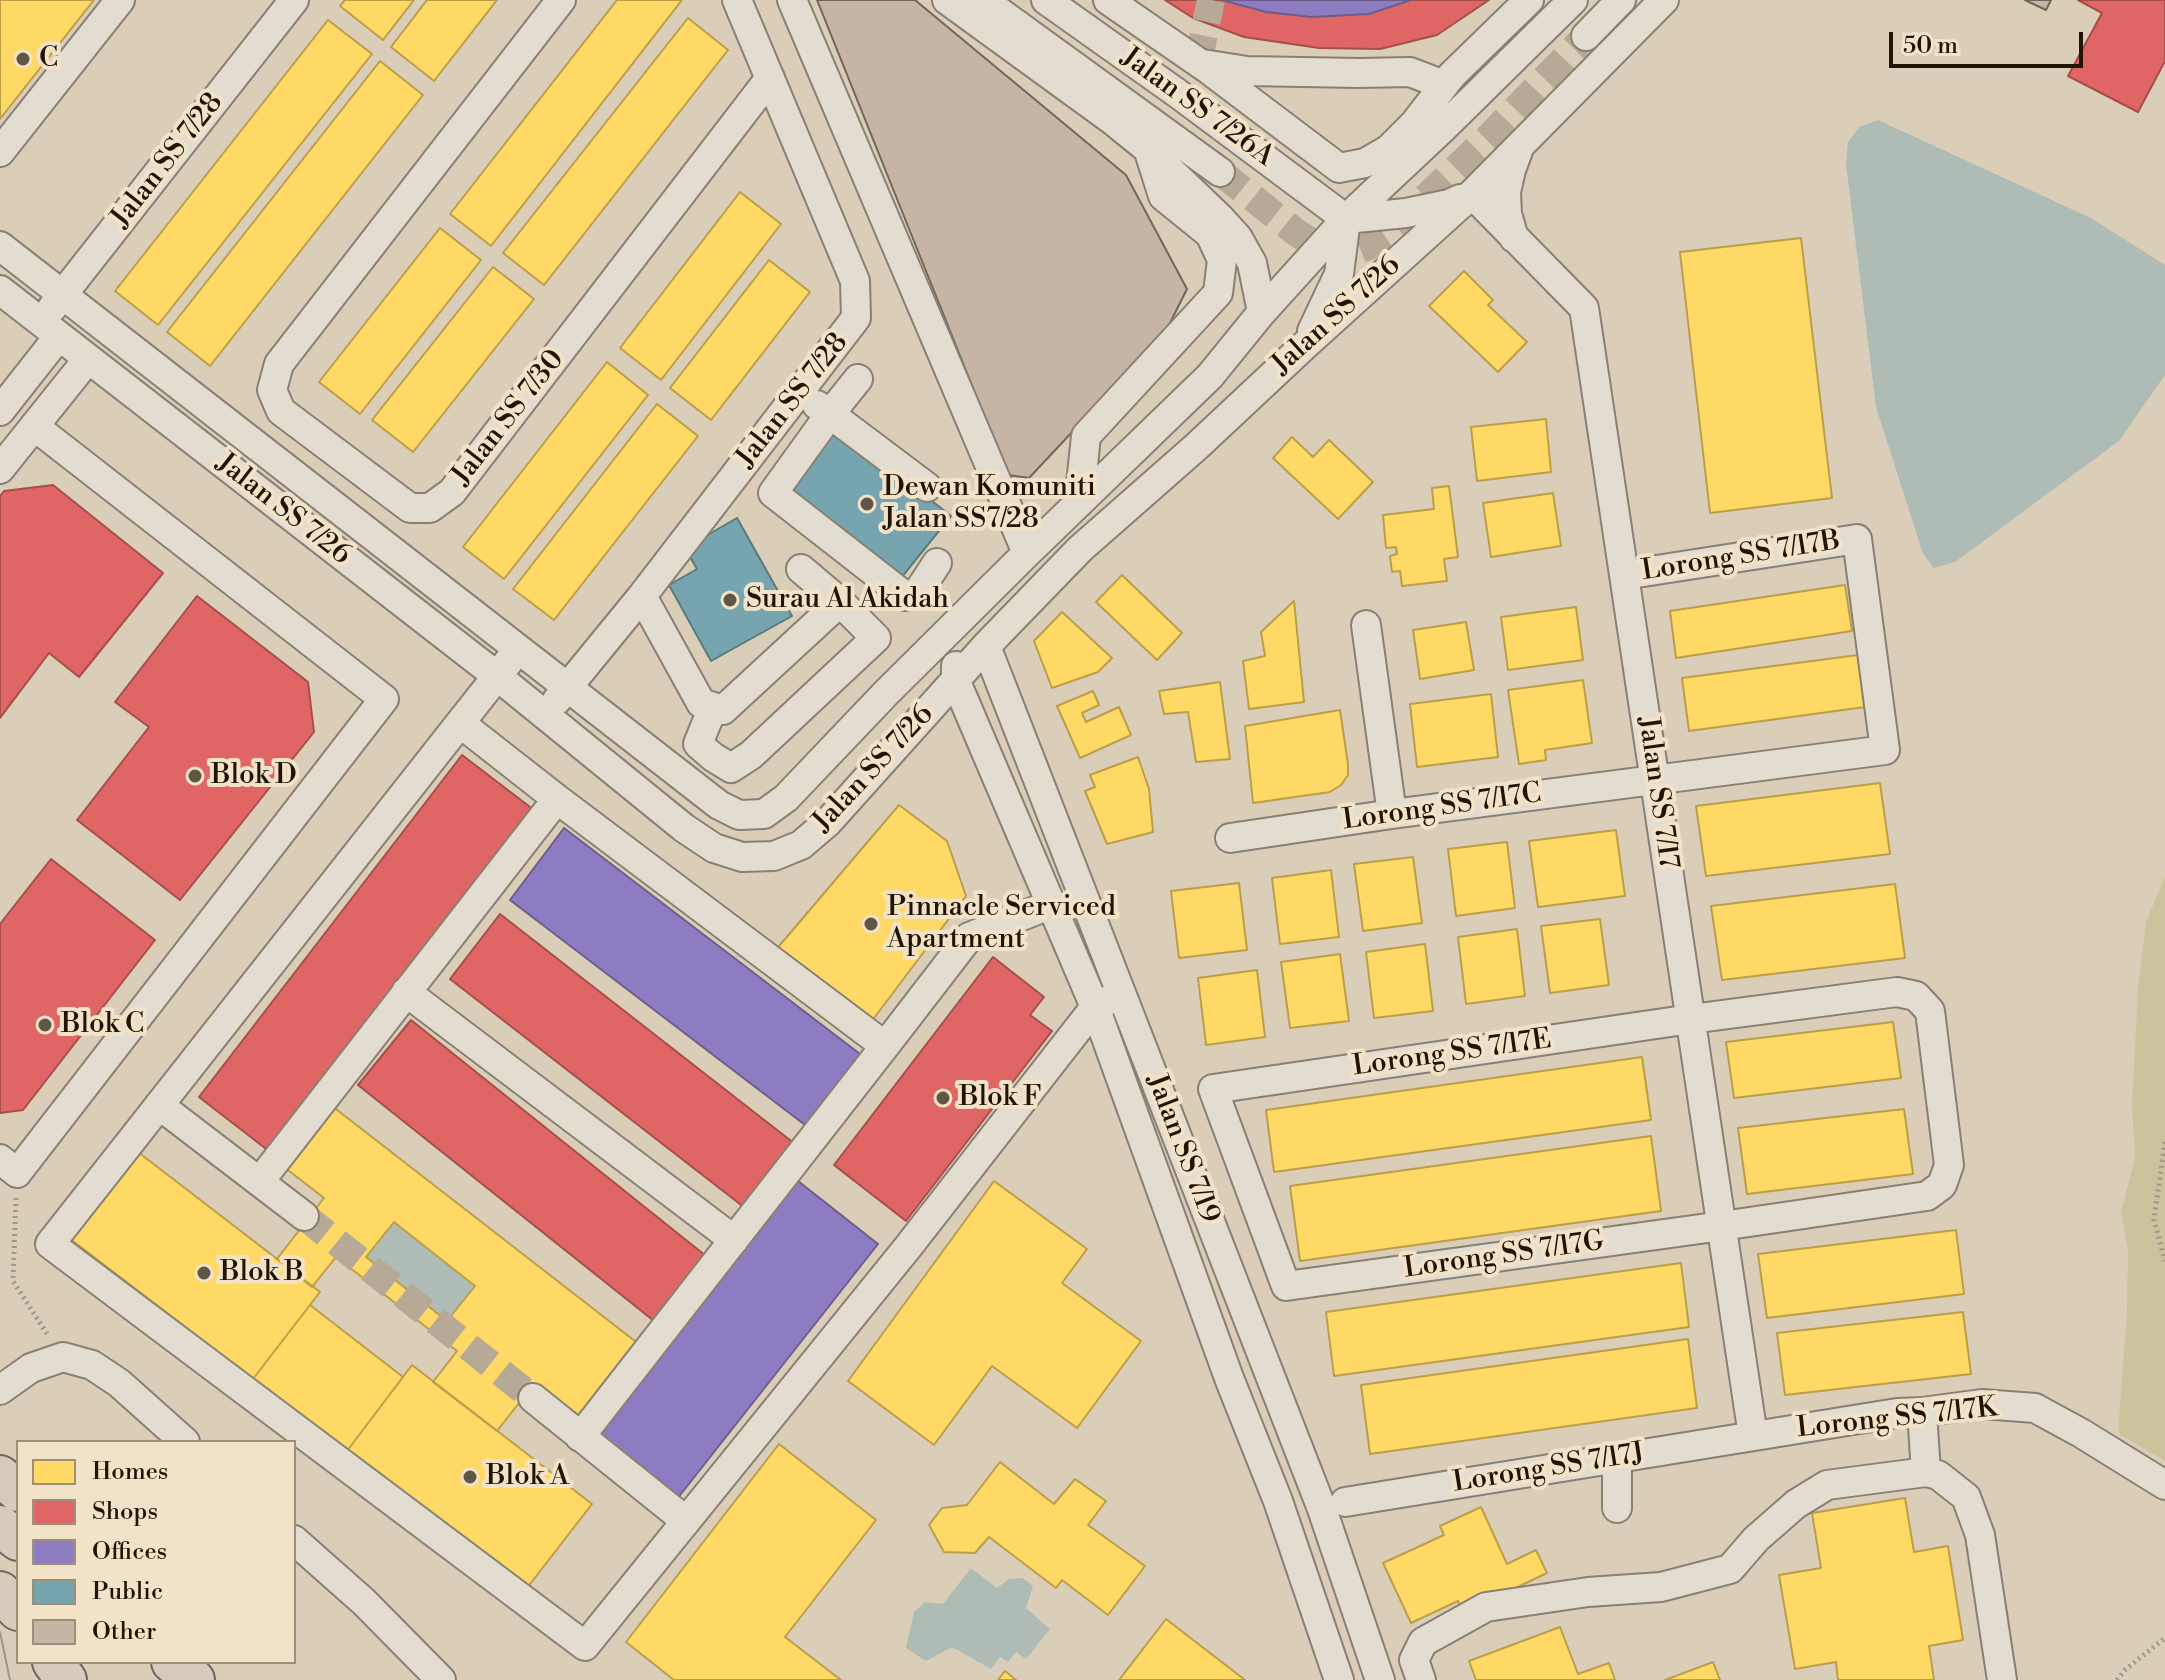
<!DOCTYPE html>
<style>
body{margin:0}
#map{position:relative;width:2165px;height:1680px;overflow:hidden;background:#dbceb9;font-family:"Libre Bodoni",serif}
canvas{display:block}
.legend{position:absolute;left:16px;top:1440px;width:280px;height:224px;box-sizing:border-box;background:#f1e2c8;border:2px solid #9d907a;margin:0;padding:10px 14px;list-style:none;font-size:24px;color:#201505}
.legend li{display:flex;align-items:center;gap:16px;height:40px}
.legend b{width:40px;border:2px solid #9d907a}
.scale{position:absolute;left:1889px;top:32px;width:194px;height:36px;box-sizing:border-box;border:4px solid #201505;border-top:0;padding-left:10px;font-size:24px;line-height:28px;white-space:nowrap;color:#201505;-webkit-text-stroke:6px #f1e2c8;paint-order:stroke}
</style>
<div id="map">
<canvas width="2165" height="1680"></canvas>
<ul class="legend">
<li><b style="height:22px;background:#ffd966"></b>Homes</li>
<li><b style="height:22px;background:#e06666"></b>Shops</li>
<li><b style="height:22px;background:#8e7cc3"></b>Offices</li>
<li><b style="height:22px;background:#76a5af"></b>Public</li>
<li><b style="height:22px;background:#c6b5a5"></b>Other</li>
</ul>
<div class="scale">50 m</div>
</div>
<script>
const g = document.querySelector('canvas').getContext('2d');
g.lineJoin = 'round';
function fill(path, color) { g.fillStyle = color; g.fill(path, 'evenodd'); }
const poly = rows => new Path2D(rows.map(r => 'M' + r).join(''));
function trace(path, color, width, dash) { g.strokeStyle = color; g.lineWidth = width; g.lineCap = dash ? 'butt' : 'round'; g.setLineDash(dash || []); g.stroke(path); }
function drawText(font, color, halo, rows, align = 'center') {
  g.font = font + ' "Libre Bodoni",serif'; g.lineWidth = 8; g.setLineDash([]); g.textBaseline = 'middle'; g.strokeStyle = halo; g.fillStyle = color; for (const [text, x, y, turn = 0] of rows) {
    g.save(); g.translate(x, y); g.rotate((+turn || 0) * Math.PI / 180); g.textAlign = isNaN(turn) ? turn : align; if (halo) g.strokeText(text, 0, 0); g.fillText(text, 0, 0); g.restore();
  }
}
fill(poly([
 [2165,876,2165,1461,2118,1433,2127,1311,2128,1252,2121,1212,2135,1158,2132,1106,2138,987,2146,922]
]), '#cbc39c');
fill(poly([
 [1878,120,2091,218,2165,265,2165,375,2119,441,1955,562,1934,568,1923,554,1876,407,1846,164,1848,142,1859,127],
 [394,1222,475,1286,447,1321,366,1257],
 [971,1568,997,1588,1009,1579,1023,1578,1033,1586,1026,1608,1050,1629,1026,1659,1016,1652,1008,1662,1000,1657,991,1669,952,1647,926,1661,906,1648,914,1612,925,1602,943,1604]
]), '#afbcb6');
const homes = poly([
 [0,0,94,0,0,119,0,0],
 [345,0,414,0,383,40,340,6,345,0],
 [427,0,497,0,434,81,391,47,427,0],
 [617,0,682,0,491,246,450,214,617,0],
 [688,18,728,50,544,285,503,253,688,18],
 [328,20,372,54,158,325,115,291,328,20],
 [380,61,423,95,210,366,167,332,380,61],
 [740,192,781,224,661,380,620,348,740,192],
 [440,228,481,260,360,414,319,382,440,228],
 [1801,238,1832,498,1710,513,1680,252,1801,238],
 [769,260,810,292,711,420,670,388,769,260],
 [493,267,534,299,413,452,372,420,493,267],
 [1464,271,1493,300,1488,305,1527,342,1498,372,1429,306,1464,271],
 [607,362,648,395,504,579,463,547,607,362],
 [657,404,698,436,554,620,513,589,657,404],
 [1546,419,1551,472,1477,481,1471,427,1546,419],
 [1292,437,1313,457,1329,440,1373,482,1338,519,1273,458,1292,437],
 [1449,486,1458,557,1444,559,1447,581,1402,586,1400,571,1392,572,1390,556,1397,554,1396,547,1386,548,1383,515,1434,509,1432,488,1449,486],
 [1553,493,1561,546,1491,557,1483,503,1553,493],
 [1122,575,1182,633,1157,660,1096,602,1122,575],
 [1845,585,1852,631,1676,658,1670,611,1845,585],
 [1294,601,1304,702,1249,709,1243,661,1265,656,1261,632,1294,601],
 [1576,607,1583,660,1508,670,1501,617,1576,607],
 [1062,612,1112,658,1098,672,1052,688,1034,641,1062,612],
 [1466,622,1474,670,1420,679,1413,630,1466,622],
 [1858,655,1865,707,1689,731,1682,678,1858,655],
 [1583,680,1592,743,1545,750,1546,760,1519,764,1508,690,1583,680],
 [1220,682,1230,759,1196,762,1188,712,1164,714,1159,691,1220,682],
 [1093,691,1099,705,1082,713,1086,722,1119,707,1131,735,1080,758,1057,706,1093,691],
 [1491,694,1498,757,1417,767,1410,704,1491,694],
 [1340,710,1348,764,1348,775,1341,785,1330,792,1253,803,1245,726,1340,710],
 [1138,757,1149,789,1153,832,1107,844,1085,791,1095,787,1090,775,1138,757],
 [1880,783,1890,854,1706,876,1696,806,1880,783],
 [899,805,947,841,966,896,868,1026,774,952,899,805],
 [1616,830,1625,896,1538,907,1529,841,1616,830],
 [1507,842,1515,908,1456,916,1448,849,1507,842],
 [1413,857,1422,923,1363,931,1354,864,1413,857],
 [1331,870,1339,937,1280,944,1272,878,1331,870],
 [1239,883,1247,950,1179,958,1171,891,1239,883],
 [1895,884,1905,958,1722,980,1711,906,1895,884],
 [1600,919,1609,985,1550,993,1541,926,1600,919],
 [1517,929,1525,996,1466,1004,1458,937,1517,929],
 [1425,944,1433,1011,1374,1018,1366,952,1425,944],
 [1340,954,1349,1021,1290,1028,1281,962,1340,954],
 [1257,970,1265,1037,1206,1045,1198,978,1257,970],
 [1893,1022,1901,1078,1734,1098,1726,1042,1893,1022],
 [1642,1057,1651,1120,1274,1172,1266,1110,1642,1057],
 [332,1106,640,1345,581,1421,534,1384,497,1431,433,1382,457,1351,336,1257,312,1287,277,1259,324,1198,284,1167,332,1106],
 [394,1222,475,1286,447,1321,366,1257,394,1222],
 [1904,1109,1913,1174,1747,1194,1738,1128,1904,1109],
 [1651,1136,1661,1211,1300,1261,1290,1186,1651,1136],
 [138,1152,320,1292,253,1379,69,1238,138,1152],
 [994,1181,1087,1249,1062,1283,1141,1341,1077,1428,992,1366,934,1445,848,1381,994,1181],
 [1956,1230,1964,1294,1767,1318,1758,1254,1956,1230],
 [1681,1263,1689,1327,1334,1376,1326,1312,1681,1263],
 [310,1305,403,1377,347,1451,253,1379,310,1305],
 [1963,1312,1971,1374,1785,1395,1777,1333,1963,1312],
 [1688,1339,1697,1408,1370,1454,1361,1385,1688,1339],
 [412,1365,592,1504,527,1588,347,1451,412,1365],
 [779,1444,876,1520,785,1637,841,1680,674,1680,626,1642,779,1444],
 [1000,1462,1054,1504,1075,1479,1106,1501,1088,1525,1145,1566,1108,1615,1062,1580,1056,1588,989,1537,975,1553,944,1552,929,1525,942,1508,967,1505,1000,1462],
 [1905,1498,1914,1552,1948,1546,1963,1640,1929,1646,1934,1680,1838,1680,1836,1662,1795,1669,1779,1575,1821,1568,1812,1513,1905,1498],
 [1481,1507,1507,1564,1536,1550,1547,1573,1463,1613,1458,1601,1411,1623,1383,1563,1444,1535,1440,1526,1481,1507],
 [1166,1619,1245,1680,1119,1680,1166,1619],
 [1560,1627,1578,1674,1609,1663,1615,1680,1476,1680,1469,1661,1560,1627],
 [1713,1662,1720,1680,1665,1680,1713,1662],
 [1005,1671,1016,1680,998,1680,1005,1671]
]);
fill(homes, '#ffd966');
trace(homes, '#bc9e49', 2);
const shops = poly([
 [1165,0,1489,0,1437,35,1380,49,1319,48,1244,37,1193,18,1165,0],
 [2078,0,2165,0,2165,61,2138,112,2068,76,2102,13,2078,0],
 [53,485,163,573,79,677,49,653,0,718,0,496,4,491,53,485],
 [197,596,308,682,314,732,180,900,77,820,149,727,115,702,197,596],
 [462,755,534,810,270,1152,199,1097,462,755],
 [51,859,155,940,23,1110,0,1113,0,924,51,859],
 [500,914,795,1144,745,1208,450,979,500,914],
 [993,957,1044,997,1030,1015,1052,1031,906,1221,834,1165,993,957],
 [411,1020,706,1256,654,1321,358,1085,411,1020]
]);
fill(shops, '#e06666');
trace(shops, '#a64e49', 2);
const offices = poly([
 [1222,0,1411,0,1369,14,1312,17,1266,12,1222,0],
 [564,828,864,1057,809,1128,510,900,564,828],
 [798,1181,878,1244,677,1499,597,1436,798,1181]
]);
fill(offices, '#8e7cc3');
trace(offices, '#6d5d8a', 2);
const public = poly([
 [836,425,951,516,897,583,783,492,836,425],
 [737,518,792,616,711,661,669,585,697,569,685,548,737,518]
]);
fill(public, '#76a5af');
trace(public, '#5c7a7c', 2);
const building = poly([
 [817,0,915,0,1126,175,1187,289,1165,333,1029,478,1008,475,817,0],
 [2025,0,2051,0,2046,10,2025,0]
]);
fill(building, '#c6b5a5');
trace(building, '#6f675b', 2);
trace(poly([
 [1198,63,1211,0],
 [1220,172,1297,233,1328,252,1348,254,1369,246,1389,233,1491,135,1586,36],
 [304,1216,533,1398]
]), '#b6a995', 28, [28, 14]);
const minor = poly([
 [561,0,279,364,272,390,281,411,410,508,430,508,452,492,770,78],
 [792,0,1027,553],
 [947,0,1112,120,1149,150,1219,217,1238,238,1252,263,1262,312],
 [983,0,1220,172],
 [1046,0,1177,93,1346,219,1406,213,1449,204,1460,199],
 [1108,0,1208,69,1339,168,1365,163,1389,149,1414,124,1452,75,1529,0],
 [1586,36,1621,0],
 [1203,64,1247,71,1359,73,1410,72,1444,85],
 [0,152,120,0],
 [1472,194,1584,308,1753,1436],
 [1514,238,1507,214,1506,192,1511,170,1518,151],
 [0,246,719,805,739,815,764,814,786,798,886,693,1027,553,1210,376,1262,312,1346,219,1444,127,1573,0],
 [0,290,497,676,684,828,714,848,742,857,774,856,801,845,828,822,986,646,1080,549,1196,447,1305,345,1472,194,1664,0],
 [52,308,294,0],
 [1312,331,1339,274,1346,219],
 [817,405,830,414,858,379],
 [0,411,59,336],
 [0,469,88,359],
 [927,487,830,414,773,493,905,596,918,592,937,563],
 [1079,503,1086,436,1218,293,1222,260,1210,234,1163,196,1150,155],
 [642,596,701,703,723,710,840,602],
 [1366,625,1392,814],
 [986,646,1322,1509,1380,1680],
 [956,666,956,682,963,698,1095,1007,1229,1378,1278,1501,1339,1680],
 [557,700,642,596,856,318,855,281,737,0],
 [713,707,698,744,713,757,731,768,751,755,876,638,840,602,801,569],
 [460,723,509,661],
 [1230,838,1392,814,1885,750,1857,539,1624,575],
 [406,992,734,1240],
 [1897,992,1916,996,1930,1011,1949,1165,1942,1185,1927,1196,1722,1226,1286,1286,1213,1089,1691,1019,1897,992],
 [885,1046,969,937,1052,904],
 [159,1105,304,1216],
 [0,1159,17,1173,384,699,34,426],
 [260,1181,557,799],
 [0,1390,31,1368,63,1357,92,1365,119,1383,185,1442],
 [533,1398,686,1521],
 [1922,1412,1926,1472],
 [580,1437,885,1046,557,799,460,723,50,1244,585,1646,908,1247,1095,1007,1121,994],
 [1345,1502,1897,1413,1922,1412,1982,1404,2035,1408,2081,1433,2165,1485],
 [1617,1508,1617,1459],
 [294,1540,364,1602,441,1680],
 [1421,1680,1414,1660,1423,1642,1486,1607,1588,1592,1661,1587,1730,1569,1756,1539,1796,1504,1827,1485,1926,1472,1938,1475,1966,1497,1980,1535,2002,1680]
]);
const highway = poly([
 [0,1476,18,1491],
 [0,1526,18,1540],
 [0,1592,18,1610],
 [53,1662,66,1680],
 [172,1662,194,1680]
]);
trace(minor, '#898073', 32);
trace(highway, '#6f675b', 44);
trace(poly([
 [2165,1142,2154,1220,2165,1261],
 [16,1198,13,1281,49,1337],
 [2117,1680,2125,1670,2165,1638]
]), '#9d978d', 5, [2, 4]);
trace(minor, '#e3dcd1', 28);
trace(highway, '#d7ccbc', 40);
trace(poly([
 [0,1632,10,1680]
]), '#9d978d', 2);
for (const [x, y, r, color] of [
 [23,59,8,"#615644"],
 [867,504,8,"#615644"],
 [730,600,8,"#615644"],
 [195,776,8,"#615644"],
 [871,924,8,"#615644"],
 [45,1025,8,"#615644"],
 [943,1098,8,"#615644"],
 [204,1273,8,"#615644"],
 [470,1477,8,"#615644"]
]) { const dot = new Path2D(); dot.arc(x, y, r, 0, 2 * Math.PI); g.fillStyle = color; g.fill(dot); trace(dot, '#f1e2c8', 3); }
drawText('28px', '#201505', '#f1e2c8', [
 ["C",39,59],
 ["Dewan Komuniti",883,488],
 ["Jalan SS7/28",883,520],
 ["Surau Al Akidah",746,600],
 ["Blok D",211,776],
 ["Pinnacle Serviced",887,908],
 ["Apartment",887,940],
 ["Blok C",61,1025],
 ["Blok F",959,1098],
 ["Blok B",220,1273],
 ["Blok A",486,1477]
], 'left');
drawText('28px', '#201505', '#f1e2c8', [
 ["Jalan SS 7/26A",1197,108,36],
 ["Jalan SS 7/28",168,161,-52],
 ["Jalan SS 7/26",1337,316,-42],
 ["Jalan SS 7/28",793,401,-52],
 ["Jalan SS 7/30",509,418,-52],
 ["Jalan SS 7/26",283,510,38],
 ["Lorong SS 7/17B",1741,557,-9],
 ["Jalan SS 7/26",874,769,-47],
 ["Jalan SS 7/17",1657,793,82],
 ["Lorong SS 7/17C",1442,808,-8],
 ["Lorong SS 7/17E",1452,1054,-8],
 ["Jalan SS 7/19",1182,1149,69],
 ["Lorong SS 7/17G",1504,1256,-8],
 ["Lorong SS 7/17K",1897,1419,-6],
 ["Lorong SS 7/17J",1549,1469,-9]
]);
</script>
